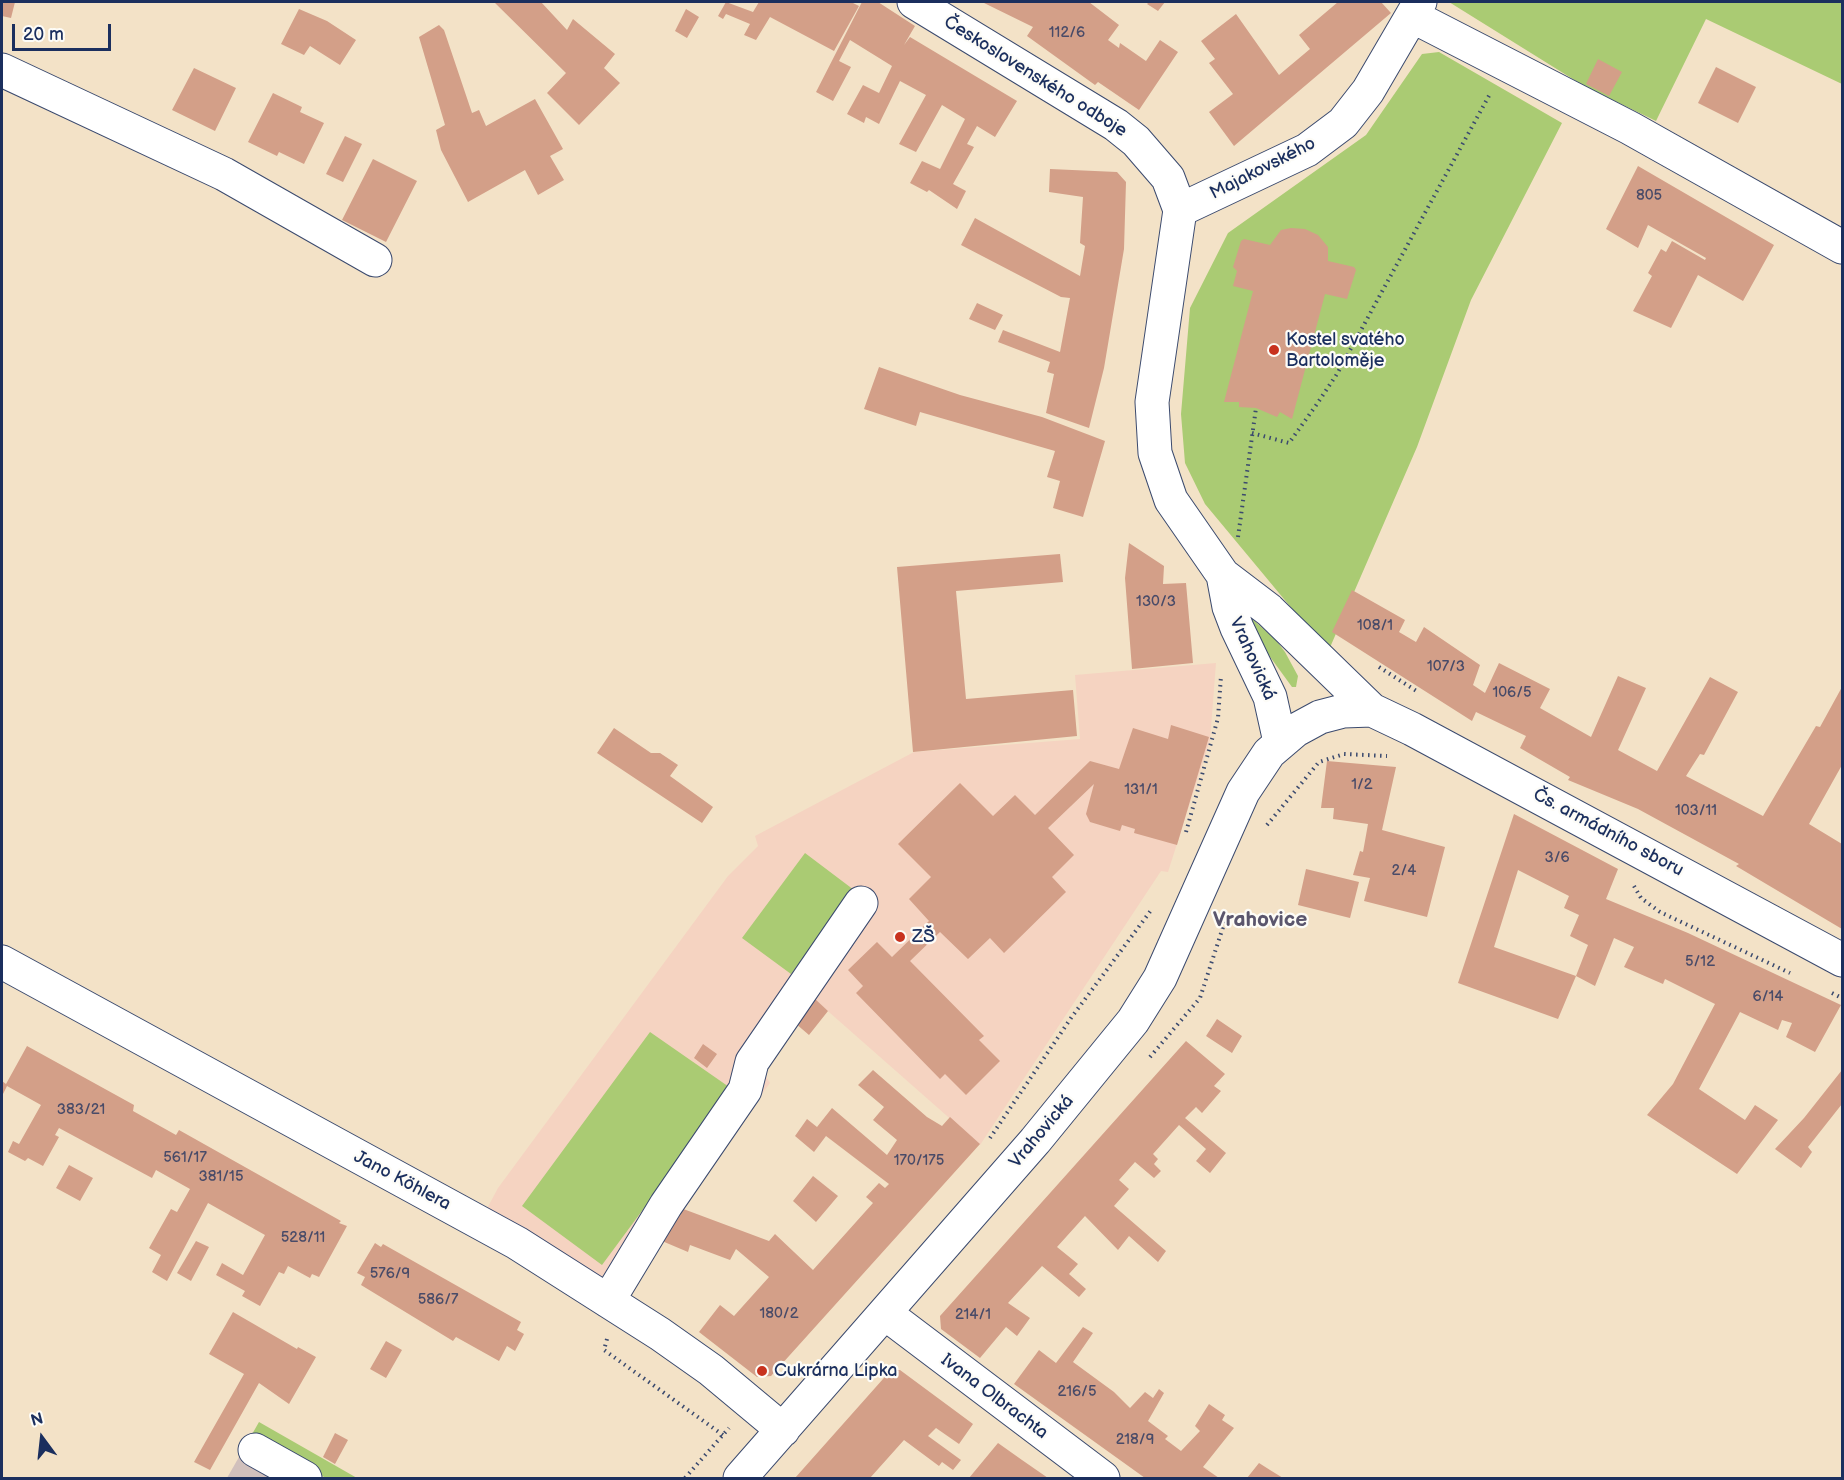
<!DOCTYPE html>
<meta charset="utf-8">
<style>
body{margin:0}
#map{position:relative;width:1844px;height:1480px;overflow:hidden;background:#f3e2c7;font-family:"Balsamiq Sans",sans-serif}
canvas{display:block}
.frame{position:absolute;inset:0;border:3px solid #1b2f5e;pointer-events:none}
.north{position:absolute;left:12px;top:1408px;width:60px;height:60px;-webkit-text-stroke:4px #fdfcf7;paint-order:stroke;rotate:345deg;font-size:16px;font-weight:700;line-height:24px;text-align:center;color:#1b2f5e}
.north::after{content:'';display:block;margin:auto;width:21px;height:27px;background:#1b2f5e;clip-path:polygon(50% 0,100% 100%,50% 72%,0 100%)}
.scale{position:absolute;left:12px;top:24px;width:99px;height:27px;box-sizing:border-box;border:3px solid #1b2f5e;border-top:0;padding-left:8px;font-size:18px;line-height:21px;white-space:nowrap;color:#1b2f5e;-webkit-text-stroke:4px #fdfcf7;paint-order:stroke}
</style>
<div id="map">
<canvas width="1844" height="1480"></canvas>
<div class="frame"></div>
<div class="north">N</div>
<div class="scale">20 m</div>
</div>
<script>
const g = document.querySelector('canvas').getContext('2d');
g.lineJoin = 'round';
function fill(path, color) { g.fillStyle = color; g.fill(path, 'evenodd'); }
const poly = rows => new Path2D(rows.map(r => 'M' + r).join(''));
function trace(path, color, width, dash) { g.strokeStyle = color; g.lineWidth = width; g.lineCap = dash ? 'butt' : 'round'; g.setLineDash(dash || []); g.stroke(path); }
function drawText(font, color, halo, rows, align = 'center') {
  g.font = font + ' "Balsamiq Sans",sans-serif'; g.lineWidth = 4.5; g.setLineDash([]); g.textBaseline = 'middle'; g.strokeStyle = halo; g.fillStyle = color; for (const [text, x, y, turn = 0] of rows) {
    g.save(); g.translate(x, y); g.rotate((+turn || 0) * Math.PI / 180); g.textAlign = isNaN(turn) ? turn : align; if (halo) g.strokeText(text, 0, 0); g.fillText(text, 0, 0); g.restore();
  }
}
fill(poly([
 [1216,663,1210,740,1168,872,1161,871,980,1145,813,998,760,1067,770,1083,678,1207,629,1300,483,1216,498,1188,728,876,758,846,755,836,914,752,1080,739,1075,675]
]), '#f5d3c1');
fill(poly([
 [251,1436,326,1478,227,1478]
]), '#d1c0bc');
fill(poly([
 [1449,2,1842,2,1842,84,1706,19,1656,121,1584,86],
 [1439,52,1562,123,1471,300,1417,447,1328,652,1205,504,1185,463,1181,414,1190,308,1228,233,1366,135,1422,54],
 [1250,617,1276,640,1285,652,1298,676,1296,687,1292,687,1268,654,1249,620],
 [805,853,854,890,791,974,742,938],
 [650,1032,732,1089,602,1265,522,1206],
 [259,1422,357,1478,326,1478,251,1436]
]), '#aacb73');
fill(poly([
 [2,2,15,2,11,18,2,16],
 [494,2,541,2,567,30,573,19,615,54,604,68,620,83,579,125,547,93,566,73],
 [726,2,753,12,759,2,851,2,859,6,834,51,770,17,756,40,744,35,750,24,726,14,723,19,718,16],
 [862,2,878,2,915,26,904,45,910,37,1017,101,995,137,977,126,967,144,974,147,953,184,966,191,957,209,929,190,927,192,910,183,922,161,940,169,965,119,942,105,916,152,899,144,926,95,900,81,879,124,866,117,864,123,847,114,863,85,879,93,892,66,850,40,839,61,851,67,833,101,816,92],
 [982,2,1089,2,1119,25,1108,40,1119,48,1120,43,1146,61,1160,40,1178,52,1139,110,1098,82,1095,85,1027,36,1033,27],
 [1149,2,1165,2,1158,11,1147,4],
 [1338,2,1381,2,1391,13,1234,146,1209,112,1233,94,1209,63,1215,59,1201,41,1236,14,1279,75,1310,49,1299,35],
 [299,9,327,21,356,40,340,65,310,46,304,55,281,44],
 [686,9,699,17,687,38,675,31],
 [439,25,444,30,472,113,479,110,486,126,535,99,563,149,550,156,564,180,538,195,525,170,468,202,441,150,436,130,445,125,419,37],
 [1598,59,1622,72,1609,96,1586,84],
 [1716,67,1756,87,1738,123,1698,103],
 [194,68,236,88,215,131,172,110],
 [273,93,302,107,300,112,324,123,304,164,279,152,277,156,248,142],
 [345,136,362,144,343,182,326,174],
 [373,159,417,181,386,242,342,220],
 [1638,166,1774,245,1743,301,1698,275,1671,328,1633,311,1652,276,1648,273,1661,249,1666,252,1672,241,1705,260,1706,258,1648,225,1638,248,1606,229],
 [1050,169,1117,172,1126,182,1124,249,1104,368,1089,428,1046,413,1054,374,1047,372,1050,362,998,342,1003,330,1060,352,1070,298,1061,297,961,245,975,218,1080,276,1085,246,1080,243,1083,197,1049,192],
 [1291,228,1305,229,1318,235,1328,247,1328,261,1354,267,1356,270,1347,299,1325,294,1292,419,1280,412,1277,417,1256,408,1239,407,1239,402,1224,402,1253,291,1233,286,1237,271,1233,267,1241,241,1244,239,1270,245,1281,230],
 [977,303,1003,315,995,330,969,319],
 [879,367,960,395,1042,417,1105,441,1083,517,1053,508,1060,481,1047,477,1055,451,920,412,916,426,864,409],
 [1129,543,1164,566,1163,584,1186,583,1193,663,1132,669,1125,578],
 [1060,554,1063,582,956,591,966,699,1073,690,1077,736,913,752,897,567],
 [1352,590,1405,620,1399,632,1416,642,1424,627,1480,665,1473,685,1485,693,1499,663,1550,689,1540,708,1591,737,1618,676,1646,688,1618,750,1657,771,1710,677,1738,692,1704,755,1700,754,1686,776,1763,816,1816,726,1820,727,1842,687,1842,765,1809,824,1842,844,1842,929,1736,866,1739,864,1638,809,1568,780,1570,777,1520,748,1526,736,1476,712,1472,721,1332,632],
 [1171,725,1209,737,1177,845,1134,833,1135,829,1122,825,1120,831,1090,822,1086,814,1094,784,1048,828,1074,855,1052,877,1066,892,1004,953,990,938,968,959,940,932,910,961,984,1036,979,1040,1000,1061,966,1095,945,1074,940,1079,856,993,863,986,848,970,877,942,892,957,929,921,909,899,931,877,898,844,960,783,993,816,1015,795,1035,815,1090,761,1119,769,1133,728,1168,739],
 [614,728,651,753,660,753,678,765,670,776,713,807,702,823,597,753],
 [1327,761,1396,767,1382,830,1445,847,1427,917,1364,901,1370,878,1353,875,1360,851,1363,852,1368,824,1333,819,1334,808,1321,808],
 [1514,814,1618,869,1606,899,1688,933,1841,1005,1815,1052,1786,1037,1792,1023,1782,1020,1778,1030,1740,1012,1699,1089,1745,1120,1755,1105,1778,1120,1737,1174,1647,1115,1673,1084,1715,1004,1665,979,1663,984,1624,967,1634,947,1614,938,1595,986,1576,976,1558,1019,1458,983],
 [1518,870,1569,896,1564,908,1579,915,1570,936,1588,945,1576,976,1494,947],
 [1306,869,1359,882,1350,918,1298,905],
 [814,998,828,1011,809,1035,795,1023],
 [1217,1019,1242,1036,1232,1053,1206,1036],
 [1186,1041,1225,1074,1214,1086,1221,1091,1202,1113,1196,1107,1185,1118,1226,1153,1210,1173,1196,1161,1206,1149,1179,1125,1153,1154,1158,1159,1154,1164,1161,1171,1154,1178,1135,1162,1119,1180,1129,1189,1114,1206,1166,1251,1158,1262,1129,1236,1118,1250,1085,1216,1057,1247,1078,1264,1069,1274,1086,1289,1079,1297,1042,1266,1008,1303,1030,1318,1017,1336,1006,1327,980,1358,941,1329,940,1316],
 [703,1044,717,1054,707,1068,694,1058],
 [27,1046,134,1105,133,1111,176,1135,179,1130,341,1221,339,1223,347,1226,319,1277,312,1274,310,1278,288,1266,284,1274,279,1272,260,1306,242,1296,245,1291,216,1275,222,1263,243,1275,265,1235,208,1203,167,1281,152,1272,161,1255,149,1248,171,1209,177,1212,190,1189,156,1170,152,1178,59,1128,55,1135,59,1137,43,1166,28,1158,25,1161,8,1152,13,1141,19,1144,41,1105,7,1086,2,1096,2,1081,6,1084],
 [873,1070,927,1117,942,1126,950,1117,980,1144,771,1376,757,1377,699,1332,720,1305,734,1316,769,1277,736,1249,730,1260,690,1245,688,1252,662,1241,678,1207,769,1241,775,1234,813,1270,873,1203,866,1197,879,1183,885,1188,889,1184,826,1136,814,1152,795,1136,807,1119,817,1127,832,1108,887,1155,897,1140,873,1120,884,1107,858,1085],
 [1842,1070,1842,1104,1808,1147,1812,1152,1801,1168,1775,1149,1804,1118],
 [69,1165,93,1178,80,1201,56,1188],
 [813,1176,838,1196,816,1222,793,1201],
 [196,1241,209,1247,191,1281,177,1273],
 [375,1243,381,1247,383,1244,521,1322,517,1330,524,1334,515,1351,507,1346,499,1361,456,1337,453,1341,361,1285,365,1277,357,1273],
 [233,1312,297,1349,298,1347,316,1357,289,1404,259,1383,210,1470,194,1462,244,1374,209,1354],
 [1083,1327,1093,1333,1073,1362,1114,1392,1130,1408,1145,1392,1153,1398,1159,1389,1164,1393,1148,1421,1168,1436,1165,1439,1181,1451,1200,1431,1195,1426,1209,1404,1225,1415,1222,1420,1234,1428,1203,1467,1219,1478,1145,1478,1014,1384,1039,1350,1056,1363],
 [386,1341,402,1350,386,1378,370,1369],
 [891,1370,900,1370,973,1424,959,1444,936,1428,928,1436,961,1460,953,1470,942,1462,939,1466,904,1440,870,1478,795,1478],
 [335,1433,348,1440,335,1464,323,1457],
 [998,1443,1022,1460,1048,1478,969,1478],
 [1259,1463,1270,1470,1283,1478,1247,1478]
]), '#d39f88');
const minor = poly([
 [914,2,1116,125,1136,141,1168,178,1180,210,1152,402,1155,453,1171,500,1223,575,1269,610,1372,710,1412,729,1842,960],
 [1412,16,1630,128,1842,247],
 [2,70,224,174,375,260],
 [1180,210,1307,150,1343,123,1368,91,1420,2],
 [1223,575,1229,607,1237,628,1270,697,1280,742],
 [2,962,517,1243,660,1334,711,1370,783,1430],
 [608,1301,666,1205,745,1090,752,1062,861,903],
 [886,1314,1103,1478],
 [255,1450,305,1478],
 [740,1478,1035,1141,1133,1021,1160,978,1243,792,1269,753,1296,730,1320,717,1343,711,1372,710]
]);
trace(minor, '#3b4a6e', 35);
trace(poly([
 [1252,433,1289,443,1317,404,1337,374,1491,92],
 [1238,537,1256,408],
 [1379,667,1418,692],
 [1267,825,1319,762,1344,754,1387,756],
 [1186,832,1218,718,1221,676],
 [1634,886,1641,898,1660,912,1790,973],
 [1832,993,1842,998],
 [1150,1057,1200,998,1225,921],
 [990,1138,1071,1018,1152,909],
 [607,1339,604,1350,723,1435],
 [685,1478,729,1428]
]), '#3b4a6e', 4, [1.5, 4.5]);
trace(minor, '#fff', 33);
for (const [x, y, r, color] of [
 [1274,350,6,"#c8321e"],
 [900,937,6,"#c8321e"],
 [762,1371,6,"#c8321e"]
]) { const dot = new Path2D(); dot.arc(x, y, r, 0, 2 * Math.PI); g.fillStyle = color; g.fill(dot); trace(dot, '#fdfcf7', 2); }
drawText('15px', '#494b68', null, [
 ["112/6",1067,33],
 ["805",1649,196],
 ["130/3",1156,602],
 ["108/1",1375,626],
 ["107/3",1446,667],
 ["106/5",1512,693],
 ["1/2",1362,785],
 ["131/1",1141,790],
 ["103/11",1696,811],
 ["3/6",1557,858],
 ["2/4",1404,871],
 ["5/12",1700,962],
 ["6/14",1768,997],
 ["383/21",81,1110],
 ["561/17",185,1158],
 ["170/175",919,1161],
 ["381/15",221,1177],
 ["528/11",303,1238],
 ["576/9",390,1274],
 ["586/7",438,1300],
 ["180/2",779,1314],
 ["214/1",973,1315],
 ["216/5",1077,1392],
 ["218/9",1135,1440]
]);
drawText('18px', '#1b2f5e', '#fdfcf7', [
 ["Československého odboje",1035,77,32],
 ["Majakovského",1263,169,-27],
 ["Vrahovická",1252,659,66],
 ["Čs. armádního sboru",1608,833,28],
 ["Vrahovická",1042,1132,-50],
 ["Jano Köhlera",402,1181,28],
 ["Ivana Olbrachta",994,1397,37]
]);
drawText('18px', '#1b2f5e', '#fdfcf7', [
 ["Kostel svatého",1286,340],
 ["Bartoloměje",1286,361],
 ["ZŠ",912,937],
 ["Cukrárna Lipka",774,1371]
], 'left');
drawText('bold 21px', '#5b566d', '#fdfcf7', [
 ["Vrahovice",1260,921]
]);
</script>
